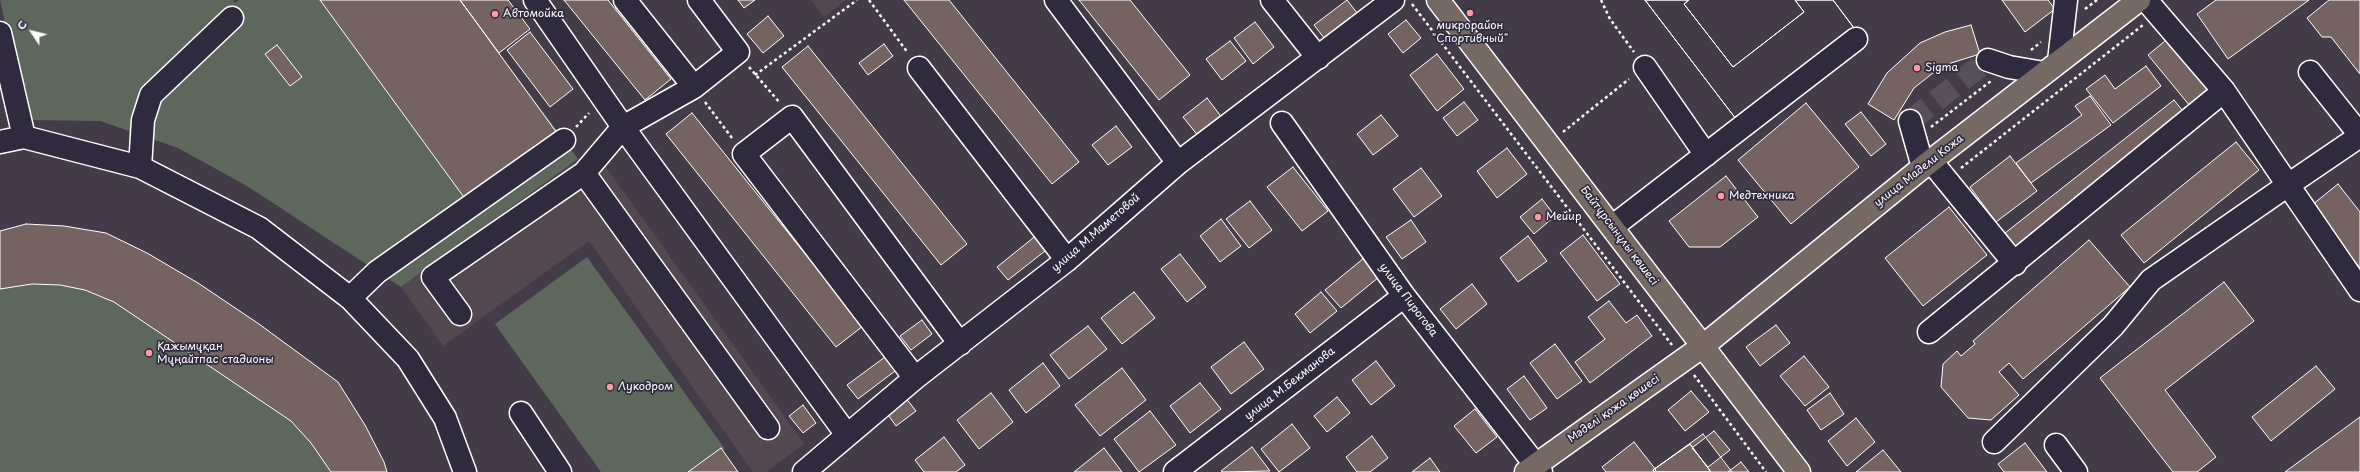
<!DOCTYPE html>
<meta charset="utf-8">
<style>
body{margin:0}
#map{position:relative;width:2360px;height:472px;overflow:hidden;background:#443b48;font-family:"Playpen Sans",sans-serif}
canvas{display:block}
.north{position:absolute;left:12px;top:12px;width:40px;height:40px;-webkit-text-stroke:3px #2f2a3d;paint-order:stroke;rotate:305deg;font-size:11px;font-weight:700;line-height:16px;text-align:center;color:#fff}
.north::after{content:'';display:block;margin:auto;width:14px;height:18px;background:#fff;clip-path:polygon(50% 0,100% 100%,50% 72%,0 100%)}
</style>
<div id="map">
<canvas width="2360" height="472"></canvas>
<div class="north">С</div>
</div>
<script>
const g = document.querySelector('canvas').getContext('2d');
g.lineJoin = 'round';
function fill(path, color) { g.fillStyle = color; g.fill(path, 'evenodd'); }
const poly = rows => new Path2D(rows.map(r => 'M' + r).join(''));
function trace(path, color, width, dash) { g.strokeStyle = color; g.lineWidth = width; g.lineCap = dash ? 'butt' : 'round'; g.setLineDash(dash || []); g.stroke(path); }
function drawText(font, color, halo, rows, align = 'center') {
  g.font = font + ' "Playpen Sans",sans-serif'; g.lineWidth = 3.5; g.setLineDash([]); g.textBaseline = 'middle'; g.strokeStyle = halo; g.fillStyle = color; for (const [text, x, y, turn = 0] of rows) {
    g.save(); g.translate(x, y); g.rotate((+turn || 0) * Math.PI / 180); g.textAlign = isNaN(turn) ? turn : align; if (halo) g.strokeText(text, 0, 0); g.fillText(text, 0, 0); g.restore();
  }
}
fill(poly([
 [811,0,846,0,824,17],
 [593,149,804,444,766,472,753,472,589,241,443,346,401,287]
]), '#534750');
fill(poly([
 [0,0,233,0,235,3,239,0,460,0,578,159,401,287,247,186,178,148,100,121,26,120],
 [26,224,198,283,259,324,338,382,387,472,0,472,0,231],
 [587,257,725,449,694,472,601,472,495,324]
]), '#5e675b');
const building = poly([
 [320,0,460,0,557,133,466,200,320,0],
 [460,0,508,0,530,29,499,53,460,0],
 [564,0,608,0,671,79,645,100,564,0],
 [738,0,755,0,744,8,738,0],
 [904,0,949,0,1079,162,1052,184,904,0],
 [1079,0,1130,0,1190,75,1159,100,1079,0],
 [1347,0,1361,18,1328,43,1314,25,1347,0],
 [1645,0,1689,0,1684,4,1733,67,1804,12,1795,0,1833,0,1854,28,1736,119,1645,0],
 [1645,0,1689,0,1684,4,1733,67,1804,12,1795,0,1833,0,1854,28,1736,119,1645,0],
 [2002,0,2048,0,2055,9,2025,32,2002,0],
 [2216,0,2309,0,2228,59,2197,14,2216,0],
 [2329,0,2360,0,2360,74,2331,37,2322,37,2307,18,2329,0],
 [768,16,784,36,763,53,747,34,768,16],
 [1406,20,1421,38,1403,53,1388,34,1406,20],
 [1255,22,1274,47,1253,64,1234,38,1255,22],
 [1971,25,1980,54,1951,63,1933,73,1914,88,1894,120,1868,104,1887,73,1920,43,1945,32,1971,25],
 [530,32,573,89,550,107,507,50,530,32],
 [2171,36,2213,87,2190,106,2148,55,2171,36],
 [1230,41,1246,61,1222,80,1206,59,1230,41],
 [884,44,893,56,868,75,859,63,884,44],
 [277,45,302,77,290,86,265,54,277,45],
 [808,46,967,244,941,265,782,67,808,46],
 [1437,54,1464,89,1437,111,1410,75,1437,54],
 [2146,66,2161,86,2113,123,2086,89,2105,75,2115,89,2146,66],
 [2090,96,2111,125,2031,183,2016,163,2082,115,2075,106,2090,96],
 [1207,98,1223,119,1199,137,1183,117,1207,98],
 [2174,100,2186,115,2013,253,2000,237,2174,100],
 [1464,102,1478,120,1457,136,1443,118,1464,102],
 [1806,103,1859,167,1791,224,1738,160,1806,103],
 [1861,112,1886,144,1871,156,1845,124,1861,112],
 [692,113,863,326,836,347,666,134,692,113],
 [1381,115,1398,136,1373,155,1357,134,1381,115],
 [1116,126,1132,147,1108,165,1092,145,1116,126],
 [2236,142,2259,170,2144,263,2121,235,2236,142],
 [1507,148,1527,174,1497,198,1477,171,1507,148],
 [2010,156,2037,191,1996,222,1970,187,2010,156],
 [1293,167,1328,211,1302,231,1267,187,1293,167],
 [1421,168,1442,196,1414,217,1393,189,1421,168],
 [1726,176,1758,217,1720,247,1689,247,1669,221,1726,176],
 [2338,184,2360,212,2360,268,2312,205,2338,184],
 [1542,199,1555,216,1534,234,1520,217,1542,199],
 [1250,201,1272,230,1249,248,1226,219,1250,201],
 [1949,207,1987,255,1923,306,1885,258,1949,207],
 [1221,219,1241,246,1220,262,1200,236,1221,219],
 [1411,220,1426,242,1402,259,1386,237,1411,220],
 [26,224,64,226,106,233,147,253,198,283,259,324,338,382,365,425,384,462,387,472,331,472,311,443,291,421,114,302,85,290,60,285,32,284,0,289,0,231,26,224],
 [1043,230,1054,244,1008,280,997,267,1043,230],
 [1583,235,1620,284,1597,301,1560,253,1583,235],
 [1528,236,1547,261,1518,282,1500,258,1528,236],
 [2089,240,2130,287,2023,379,2009,363,1999,372,2019,395,1991,420,1968,418,1941,387,1943,364,1957,351,1961,356,1975,344,1973,341,2089,240],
 [1180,254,1206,287,1187,302,1161,269,1180,254],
 [1364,258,1379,277,1341,308,1325,290,1364,258],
 [2224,282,2254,321,2165,390,2216,457,2197,472,2173,472,2100,378,2224,282],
 [1472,284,1487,304,1456,329,1440,309,1472,284],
 [1134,292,1155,318,1122,344,1101,318,1134,292],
 [1321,292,1337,311,1310,333,1295,314,1321,292],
 [1609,301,1626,323,1637,315,1652,336,1590,383,1575,362,1605,339,1588,317,1609,301],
 [922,320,932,334,911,350,900,336,922,320],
 [1776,325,1790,343,1760,366,1746,347,1776,325],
 [1088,326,1107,349,1069,379,1050,355,1088,326],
 [1244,342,1264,369,1231,394,1211,367,1244,342],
 [1555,344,1582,381,1557,399,1530,363,1555,344],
 [1804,356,1829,387,1805,406,1780,376,1804,356],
 [885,357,895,371,858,399,847,385,885,357],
 [1376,361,1395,386,1371,405,1352,380,1376,361],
 [1043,363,1060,386,1026,413,1009,390,1043,363],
 [2316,366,2335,389,2271,441,2252,417,2316,366],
 [1122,368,1146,400,1100,436,1075,405,1122,368],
 [1524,376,1547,408,1530,420,1507,389,1524,376],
 [1200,383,1221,409,1190,433,1170,406,1200,383],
 [1691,391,1709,412,1685,431,1668,410,1691,391],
 [991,393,1013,422,979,449,957,420,991,393],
 [1830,393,1844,414,1821,430,1807,410,1830,393],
 [905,397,916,411,896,426,886,412,905,397],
 [1337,397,1350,413,1327,432,1314,416,1337,397],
 [803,405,816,423,803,433,789,416,803,405],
 [1475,409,1497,437,1476,453,1454,426,1475,409],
 [1150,411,1176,445,1139,472,1114,439,1150,411],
 [2360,417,2360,472,2285,472,2360,417],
 [1856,418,1875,442,1847,466,1828,441,1856,418],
 [1292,424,1310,448,1279,472,1261,449,1292,424],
 [1714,431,1730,450,1708,467,1692,448,1714,431],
 [1703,434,1732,472,1654,472,1653,470,1703,434],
 [1372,436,1388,458,1370,472,1357,472,1346,457,1372,436],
 [944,437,965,465,956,472,924,472,915,460,944,437],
 [1634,442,1656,470,1654,472,1606,472,1602,467,1634,442],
 [2025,443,2047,472,2004,472,1998,464,2025,443],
 [1690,444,1711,472,1654,472,1653,470,1690,444],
 [1690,444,1711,472,1654,472,1653,470,1690,444],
 [1252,447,1270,471,1223,472,1221,471,1252,447],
 [721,448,738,472,688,472,721,448],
 [1104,448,1122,472,1074,472,1104,448],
 [1883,450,1901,472,1856,472,1883,450],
 [1430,458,1440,472,1412,472,1430,458],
 [1741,462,1749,472,1728,472,1741,462]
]);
fill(building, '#756361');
trace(building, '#fff', 1);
trace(poly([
 [1910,121,1988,60]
]), '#574f5a', 22, [22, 11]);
const minor = poly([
 [535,0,623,127,847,435],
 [625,0,694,87],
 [1056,0,1178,163],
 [1272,0,1318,58],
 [0,33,24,137],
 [1988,60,2009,67,2044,73],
 [2059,61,2066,0],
 [1645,67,1706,155],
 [919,68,1067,260],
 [2310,72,2360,135],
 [1910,121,1923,167],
 [1282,123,1404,296,1541,472],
 [2360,136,2288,185,2360,290],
 [0,142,24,137,140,167,259,228,350,298,408,359,445,418,465,472],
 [1931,161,2015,264],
 [140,167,143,120,151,95,232,18],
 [584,173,768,428],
 [1612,227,1856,39],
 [350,298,377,272,564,140],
 [460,314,433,277,584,173,623,127,694,87,738,52,699,0],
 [1929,332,2224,91],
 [915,378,744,154,792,117,960,344],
 [521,413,560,472],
 [1994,442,2113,326,2151,280,2288,185,2224,91,2146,0],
 [2056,445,2076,472],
 [804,472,915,378,1067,260,1178,163,1393,0],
 [1175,472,1404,296]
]);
const major = poly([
 [1438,0,1799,472],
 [1526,472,1703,346,1923,167,2139,0]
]);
trace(minor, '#fff', 25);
trace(major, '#fff', 25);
trace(poly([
 [869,0,908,53],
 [1601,0,1610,19,1634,52],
 [1412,4,1672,345],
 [2085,9,2097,0],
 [2031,50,2041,42],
 [749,67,780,103],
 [755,75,857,0],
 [705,102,732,138],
 [576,127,589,113],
 [1931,127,1991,81],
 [1563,132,1629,79],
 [1961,168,2143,25],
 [1694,375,1766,472]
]), '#fff', 2.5, [3, 3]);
trace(minor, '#2f2a3d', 22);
trace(major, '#766964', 22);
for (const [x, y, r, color] of [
 [1470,13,4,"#ff9aa2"],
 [495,14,4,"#ff9aa2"],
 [1917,68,4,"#ff9aa2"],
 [1721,196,4,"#ff9aa2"],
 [1538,217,4,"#ff9aa2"],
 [149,353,4,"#ff9aa2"],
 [610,387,4,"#ff9aa2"]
]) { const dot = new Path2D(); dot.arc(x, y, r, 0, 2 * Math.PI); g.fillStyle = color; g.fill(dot); trace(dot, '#2f2a3d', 1.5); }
drawText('11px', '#fff', '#2f2a3d', [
 ["Автомойка",503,14],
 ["микрорайон",1470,26,"center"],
 ["\"Спортивный\"",1470,39,"center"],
 ["Sigma",1925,68],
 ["Медтехника",1729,196],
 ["Мейир",1546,217],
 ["Қажымұқан",157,347],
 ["Мұңайтпас стадионы",157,360],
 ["Лукодром",618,387]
], 'left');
drawText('11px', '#fff', '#2f2a3d', [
 ["улица Мадели Кожа",1919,171,-38],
 ["улица М.Маметовой",1096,233,-41],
 ["Байтұрсынұлы көшесі",1619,236,53],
 ["улица Пирогова",1408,300,53],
 ["улица М.Бекманова",1290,384,-38],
 ["Мәделі қожа көшесі",1614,409,-35]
]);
</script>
